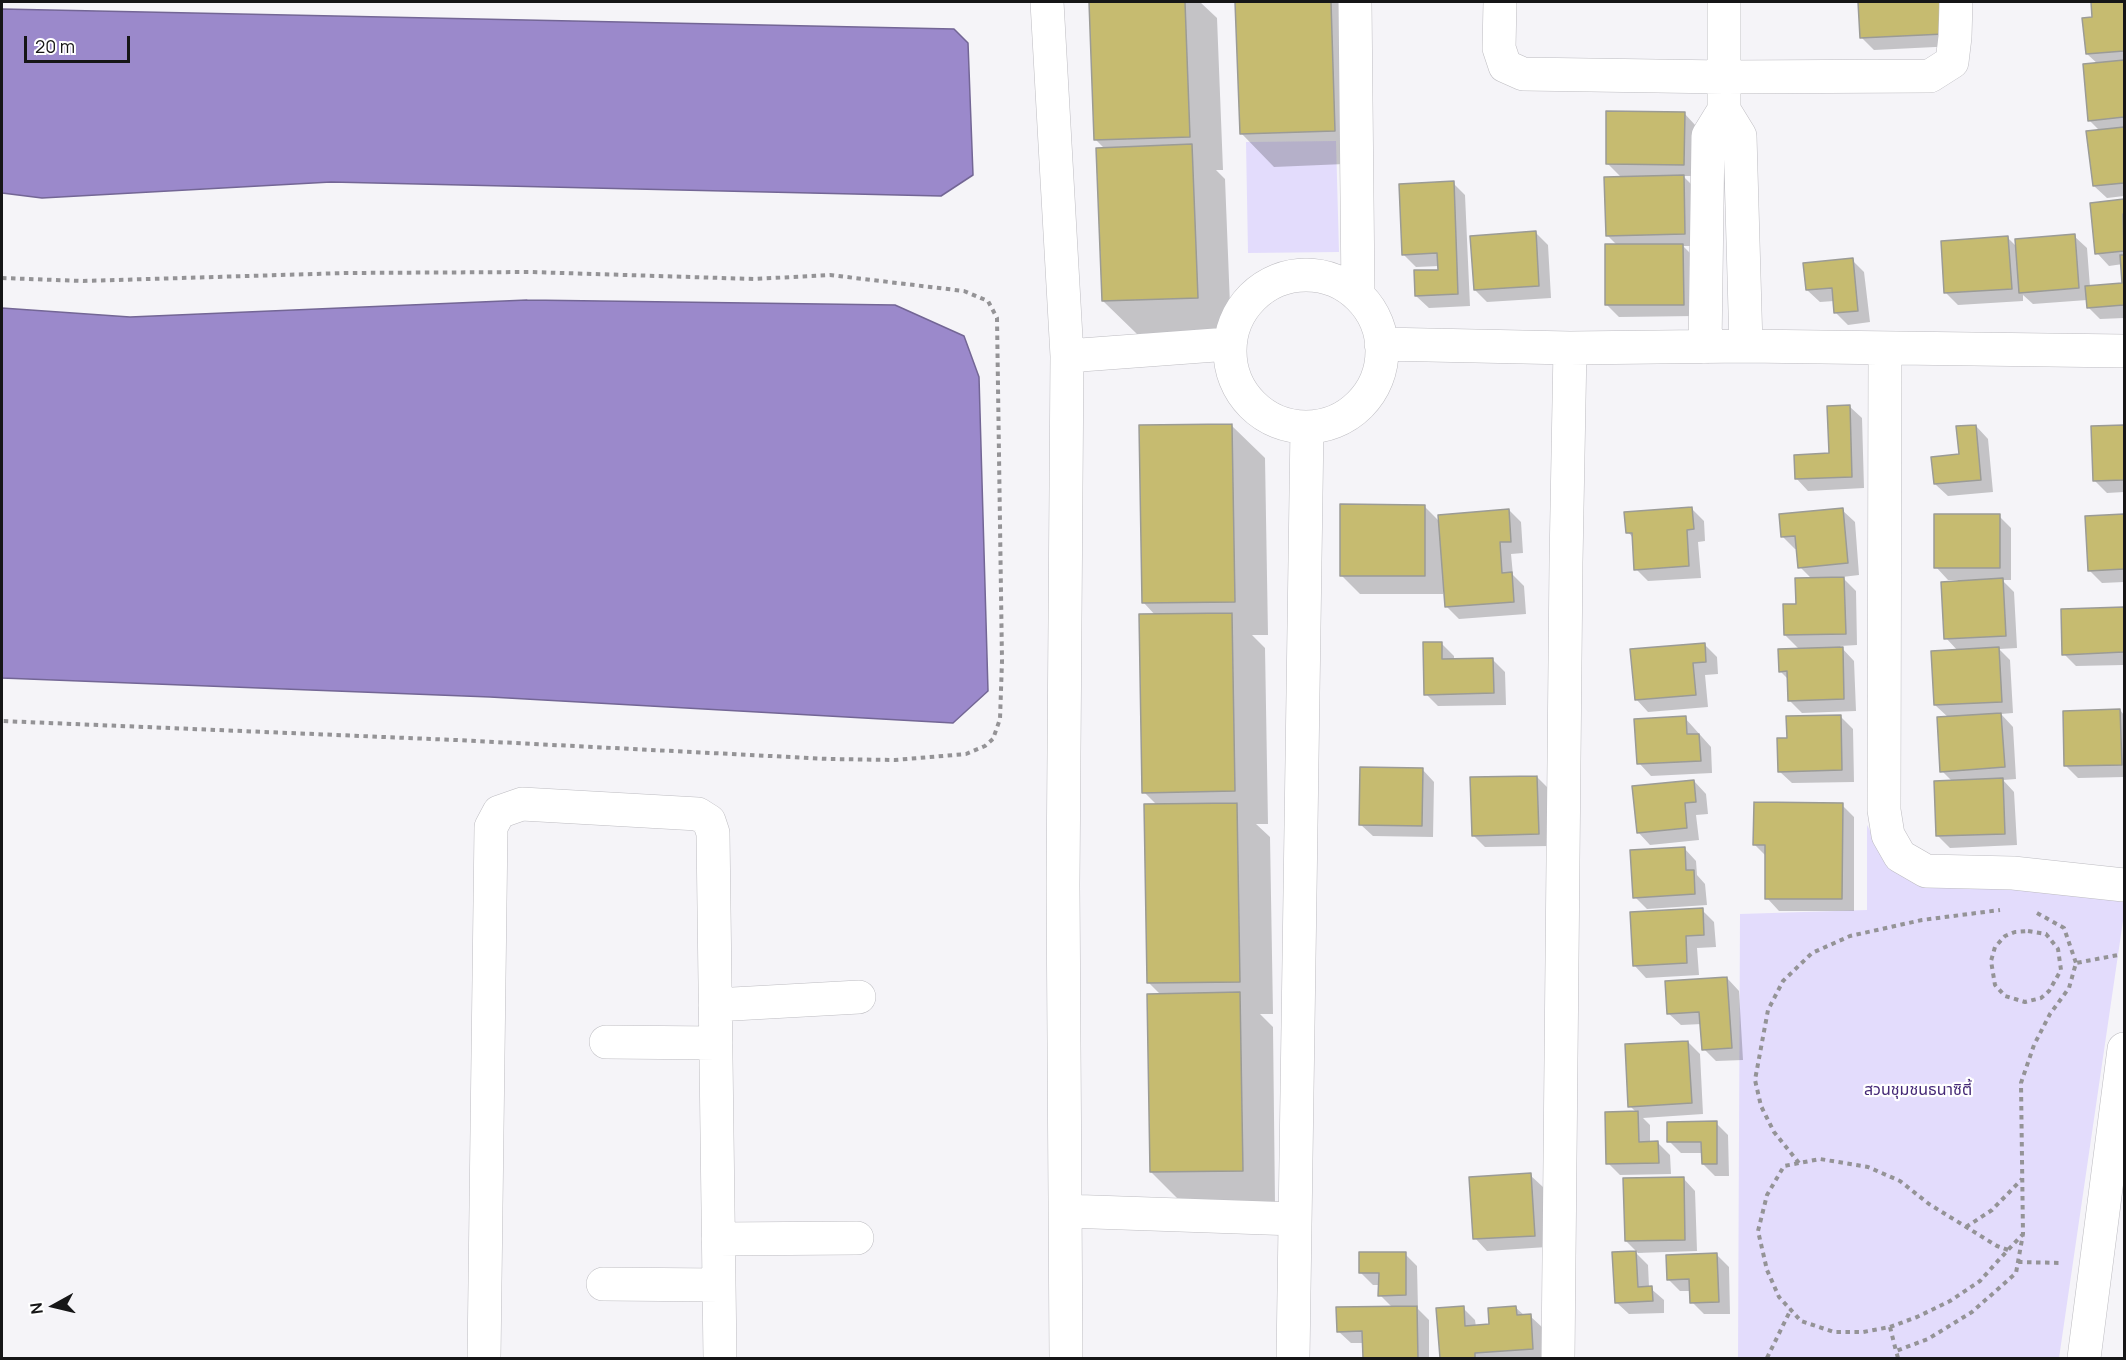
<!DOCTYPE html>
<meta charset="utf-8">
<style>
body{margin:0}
#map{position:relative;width:2126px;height:1360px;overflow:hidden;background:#f5f4f8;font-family:Manrope,sans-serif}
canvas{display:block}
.frame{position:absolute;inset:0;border:3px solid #161617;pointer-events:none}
.north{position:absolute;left:24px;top:1276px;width:60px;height:60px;-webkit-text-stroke:4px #fff;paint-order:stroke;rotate:262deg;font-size:16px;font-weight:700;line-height:24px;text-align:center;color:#161617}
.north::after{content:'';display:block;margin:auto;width:21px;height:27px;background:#161617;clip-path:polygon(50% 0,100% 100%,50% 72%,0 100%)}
.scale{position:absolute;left:24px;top:36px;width:106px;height:27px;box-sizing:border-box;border:3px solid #161617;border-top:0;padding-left:8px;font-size:18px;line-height:21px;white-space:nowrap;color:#161617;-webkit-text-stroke:4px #fff;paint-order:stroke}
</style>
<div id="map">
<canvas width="2126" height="1360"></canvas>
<div class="frame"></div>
<div class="north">N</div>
<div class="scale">20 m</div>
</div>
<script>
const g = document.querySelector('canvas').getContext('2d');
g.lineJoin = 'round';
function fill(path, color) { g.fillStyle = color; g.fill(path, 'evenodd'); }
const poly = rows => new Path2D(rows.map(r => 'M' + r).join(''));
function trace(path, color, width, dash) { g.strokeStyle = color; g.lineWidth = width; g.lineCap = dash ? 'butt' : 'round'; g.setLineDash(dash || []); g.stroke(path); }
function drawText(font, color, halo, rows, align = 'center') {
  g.font = font + ' Manrope,"Noto Sans Thai",sans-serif'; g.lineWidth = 4.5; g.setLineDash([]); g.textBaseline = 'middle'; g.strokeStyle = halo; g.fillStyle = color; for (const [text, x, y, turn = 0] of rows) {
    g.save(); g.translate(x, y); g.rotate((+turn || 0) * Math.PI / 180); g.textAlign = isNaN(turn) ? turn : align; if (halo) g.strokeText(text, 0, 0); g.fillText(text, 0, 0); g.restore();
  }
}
fill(poly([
 [1336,141,1339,252,1248,253,1246,142],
 [1867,825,1882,853,2124,899,2124,914,2059,1358,1738,1358,1740,914,1867,910]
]), '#e3dcfc');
const water = poly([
 [2,9,954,29,968,43,973,175,941,196,331,182,42,198,2,193,2,9],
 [527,300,895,305,964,336,979,377,988,691,953,723,490,697,2,678,2,308,130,317,527,300]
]);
fill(water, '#9b89cb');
trace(water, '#736695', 1.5);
fill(poly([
 [1090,2,1200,2,1217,18,1223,170,1216,170,1225,179,1231,330,1137,334,1103,301,1105,149,1096,140],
 [1236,2,1352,2,1368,163,1274,167,1241,133],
 [1860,2,1954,2,1956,46,1874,50,1861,37],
 [2092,2,2124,2,2124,196,2107,198,2094,186,2100,131,2089,120,2098,64,2087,54,2094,19],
 [1684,113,1696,126,1695,176,1683,176,1696,189,1697,246,1683,246,1695,258,1695,316,1619,317,1607,305,1618,246,1607,235,1622,178,1607,163],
 [1453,183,1465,195,1470,306,1429,308,1416,296,1440,271,1439,266,1416,267,1403,254],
 [2124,201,2124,318,2100,319,2088,307,2087,300,2033,304,2023,295,2023,301,1958,305,1946,293,2008,238,2017,247,2074,236,2087,248,2090,287,2124,284,2123,264,2109,266,2097,253,2092,204],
 [1535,232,1548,245,1551,298,1487,302,1475,290],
 [1852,260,1864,272,1870,322,1848,325,1836,313,1834,301,1820,302,1807,290],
 [1849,406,1862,418,1864,488,1808,491,1796,478,1830,455],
 [1231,425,1265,458,1268,635,1252,635,1265,648,1268,824,1256,824,1270,837,1273,1014,1260,1014,1273,1027,1275,1204,1184,1205,1151,1172,1161,995,1148,982,1157,805,1144,792,1156,616,1144,603],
 [1976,426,1988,439,1993,492,1948,496,1935,484,1961,455],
 [2124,426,2124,492,2107,493,2095,481,2092,428],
 [1424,506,1440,522,1509,510,1521,522,1523,553,1511,554,1513,575,1524,586,1526,614,1459,619,1447,607,1445,585,1443,585,1443,594,1360,594,1342,576],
 [1692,509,1704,521,1705,541,1698,542,1701,578,1648,581,1636,569,1634,539,1628,532],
 [1842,510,1855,522,1859,575,1842,577,1856,591,1857,645,1840,646,1854,661,1856,711,1802,713,1790,701,1789,680,1780,671,1800,650,1785,635,1797,605,1812,579,1800,567,1798,549,1795,549,1783,537],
 [1999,516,2011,528,2011,580,2002,580,2014,592,2017,648,1999,649,2010,660,2013,713,2001,714,2013,727,2016,779,2003,780,2014,792,2017,845,1950,848,1938,836,1952,781,1942,771,1949,718,1935,705,1958,651,1946,638,1958,580,1948,580,1936,567],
 [2124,516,2124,582,2102,583,2089,570,2087,517],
 [2124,608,2124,665,2076,666,2064,654,2062,611],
 [1441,643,1454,656,1454,661,1493,660,1505,672,1506,705,1438,706,1426,694],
 [1704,644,1717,657,1718,674,1705,675,1708,707,1648,712,1636,699],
 [2120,710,2124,715,2124,777,2078,778,2065,765],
 [1840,716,1853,729,1854,782,1792,783,1779,771,1788,739],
 [1685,718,1711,747,1712,773,1651,776,1639,763],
 [1422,769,1434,782,1433,837,1373,836,1360,824],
 [1537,777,1549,789,1550,846,1485,847,1473,835],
 [1694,781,1706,794,1708,814,1696,815,1699,840,1650,845,1638,832],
 [1842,805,1854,817,1854,911,1779,911,1767,898,1767,857,1754,844],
 [1684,848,1696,861,1697,875,1705,884,1707,905,1647,909,1635,897],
 [1702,910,1714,922,1716,947,1697,948,1699,975,1646,978,1634,965],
 [1727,978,1739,991,1743,1060,1716,1061,1704,1049,1702,1024,1681,1025,1668,1013],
 [1688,1042,1700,1054,1703,1114,1643,1118,1650,1125,1650,1143,1658,1143,1670,1155,1671,1174,1620,1175,1608,1163,1637,1113,1630,1106],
 [1716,1123,1728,1135,1729,1176,1715,1176,1703,1164,1703,1153,1681,1153,1669,1141],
 [1530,1175,1543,1187,1547,1247,1487,1251,1475,1238],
 [1683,1178,1695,1191,1697,1251,1636,1253,1648,1265,1649,1287,1664,1300,1664,1313,1629,1314,1616,1302,1614,1254,1638,1253,1626,1241],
 [1405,1254,1417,1266,1418,1309,1429,1320,1429,1358,1364,1358,1364,1343,1351,1343,1338,1331,1393,1308,1380,1295,1380,1285,1373,1285,1361,1273],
 [1716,1254,1729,1267,1730,1314,1704,1314,1692,1302,1691,1291,1680,1291,1668,1279],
 [1515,1307,1525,1316,1530,1316,1543,1328,1545,1358,1441,1358,1438,1309,1463,1308,1475,1320,1476,1327,1491,1326]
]), '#0003');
const building = poly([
 [1089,2,1185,2,1190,137,1094,140,1089,2],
 [1235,2,1331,2,1335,131,1240,134,1235,2],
 [1858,2,1943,2,1944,34,1860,38,1858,2],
 [2091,2,2124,2,2124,51,2086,54,2082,18,2092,17,2091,2],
 [2124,60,2124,117,2088,121,2083,64,2124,60],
 [1606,111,1685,112,1684,165,1606,164,1606,111],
 [2124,127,2124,183,2093,186,2086,131,2124,127],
 [1192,144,1198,298,1102,301,1096,148,1192,144],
 [1684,175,1685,234,1606,236,1604,177,1684,175],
 [1454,181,1458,294,1415,296,1414,270,1438,270,1437,253,1402,255,1399,184,1454,181],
 [2124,199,2124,214,2123,214,2124,251,2095,254,2090,203,2124,199],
 [1536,231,1539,286,1474,290,1470,236,1536,231],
 [2075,234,2079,288,2019,293,2015,239,2075,234],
 [2008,236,2012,289,1944,293,1941,241,2008,236],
 [1605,244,1683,244,1684,305,1605,305,1605,244],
 [2120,255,2124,255,2124,305,2087,308,2085,286,2122,283,2120,255],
 [1853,258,1858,311,1834,313,1832,288,1806,290,1803,263,1853,258],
 [1850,405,1852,477,1795,479,1794,455,1829,453,1827,406,1850,405],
 [1232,424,1235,602,1142,603,1139,425,1232,424],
 [1976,425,1981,480,1934,484,1931,457,1959,454,1956,426,1976,425],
 [2124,425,2124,480,2093,481,2091,426,2124,425],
 [1340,504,1425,505,1425,576,1340,576,1340,504],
 [1692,507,1694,529,1687,530,1689,566,1634,570,1632,533,1626,533,1624,512,1692,507],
 [1843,508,1848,563,1798,568,1795,536,1781,537,1779,514,1843,508],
 [1509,509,1511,542,1500,542,1502,573,1512,572,1514,602,1445,607,1438,515,1509,509],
 [1934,514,2000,514,2000,568,1934,568,1934,514],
 [2124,514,2124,569,2088,571,2085,516,2124,514],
 [1844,577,1846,634,1784,635,1783,604,1796,604,1795,578,1844,577],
 [2003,578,2006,636,1944,639,1941,582,2003,578],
 [2124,607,2124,652,2062,655,2061,609,2124,607],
 [1232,613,1235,791,1142,793,1139,614,1232,613],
 [1423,642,1442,642,1442,659,1493,658,1494,693,1424,695,1423,642],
 [1705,643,1706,662,1693,663,1696,695,1635,700,1630,649,1705,643],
 [1843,647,1844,699,1788,701,1787,671,1779,672,1778,649,1843,647],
 [1999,647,2002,702,1934,705,1931,651,1999,647],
 [2120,709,2122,765,2064,766,2063,711,2120,709],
 [2001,713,2005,767,1940,772,1937,717,2001,713],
 [1841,715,1842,770,1778,772,1777,738,1787,738,1786,716,1841,715],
 [1686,716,1687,734,1699,734,1701,761,1637,764,1634,719,1686,716],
 [1360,767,1423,768,1422,826,1359,825,1360,767],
 [1537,776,1539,834,1472,836,1470,777,1537,776],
 [2003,778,2005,834,1936,836,1934,781,2003,778],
 [1694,780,1696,802,1685,803,1687,828,1637,833,1632,786,1694,780],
 [1754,802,1843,803,1842,899,1765,899,1765,845,1753,845,1754,802],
 [1237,803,1240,982,1147,983,1144,804,1237,803],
 [1685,847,1686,870,1694,870,1695,894,1633,898,1630,850,1685,847],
 [1703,908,1704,935,1686,936,1687,963,1633,966,1630,912,1703,908],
 [1727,977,1732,1048,1702,1050,1699,1012,1667,1014,1665,981,1727,977],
 [1240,992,1243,1171,1150,1172,1147,994,1240,992],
 [1688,1041,1692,1103,1628,1107,1625,1044,1688,1041],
 [1638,1111,1639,1142,1658,1141,1659,1163,1606,1164,1605,1112,1638,1111],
 [1717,1121,1717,1164,1702,1164,1701,1142,1667,1142,1667,1122,1717,1121],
 [1531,1173,1535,1236,1473,1239,1469,1177,1531,1173],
 [1684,1177,1685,1240,1625,1241,1623,1178,1684,1177],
 [1636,1251,1638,1287,1652,1286,1653,1301,1615,1303,1612,1252,1636,1251],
 [1359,1252,1406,1252,1406,1295,1378,1296,1379,1273,1359,1273,1359,1252],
 [1717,1253,1719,1302,1690,1303,1689,1279,1667,1280,1666,1255,1717,1253],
 [1417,1306,1418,1358,1363,1358,1362,1331,1337,1332,1336,1307,1417,1306],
 [1464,1306,1465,1326,1489,1324,1488,1308,1516,1306,1517,1315,1531,1314,1533,1349,1475,1353,1475,1358,1440,1358,1436,1308,1464,1306]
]);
fill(building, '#c6bb70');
trace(building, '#9b9b96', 1.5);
const minor = poly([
 [1047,2,1067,356],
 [1355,2,1358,294],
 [1500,2,1499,48,1505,66,1523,74,1724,77,1930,76,1952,62,1955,37,1956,2],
 [1724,110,1740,136,1746,346],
 '1230 351a76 76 0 1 1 152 0a76 76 0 1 1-152 0Z',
 [1381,344,1570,348,1746,346,2124,351],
 [1705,347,1708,136,1724,110,1724,2],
 [1885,349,1884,810,1888,835,1900,856,1926,871,2013,873,2124,885],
 [715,1005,859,997],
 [606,1042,716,1043],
 [1065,1211,1295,1219],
 [718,1239,857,1238],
 [603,1284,719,1285],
 [484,1358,491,827,499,812,522,804,698,814,709,821,713,833,720,1358],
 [1066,1358,1063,884,1067,356,1229,344],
 [1293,1358,1307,427],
 [1558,1358,1566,562,1570,348],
 [2084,1358,2124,1049]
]);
trace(minor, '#bdbcc1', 34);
trace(poly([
 [2,278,83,281,346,273,530,272,754,279,830,275,964,291,988,301,997,318,1002,661,1000,719,993,739,985,746,966,754,895,760,829,759,456,740,2,721],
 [2037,913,2064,928,2076,963],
 [2028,931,2046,934,2058,949,2061,970,2049,991,2041,998,2025,1002,2005,996,1995,985,1991,961,1995,947,2005,936,2015,932,2028,931],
 [1799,1163,1774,1132,1761,1106,1755,1080,1768,1010,1783,981,1812,953,1850,936,1922,920,2000,910],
 [1966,1227,1992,1210,2022,1179],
 [2008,1250,1997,1246,1929,1204,1900,1181,1868,1167,1820,1159,1784,1166,1767,1195,1758,1231,1767,1270,1779,1297,1801,1321,1834,1332,1863,1332,1890,1327,1917,1317,1950,1301,1980,1281,1996,1263,2008,1250,2023,1234],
 [2018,1262,2062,1263],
 [1890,1327,1896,1351],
 [1767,1358,1791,1309],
 [1898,1358,1896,1351,1928,1339,1972,1312,2016,1273,2023,1234,2021,1083,2034,1045,2050,1014,2069,988,2076,963,2118,955]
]), '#949396', 4, [4.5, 4.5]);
trace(minor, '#fff', 33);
drawText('16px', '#442876', '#fff', [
 ["สวนชุมชนธนาซิตี้",1918,1091]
]);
</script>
